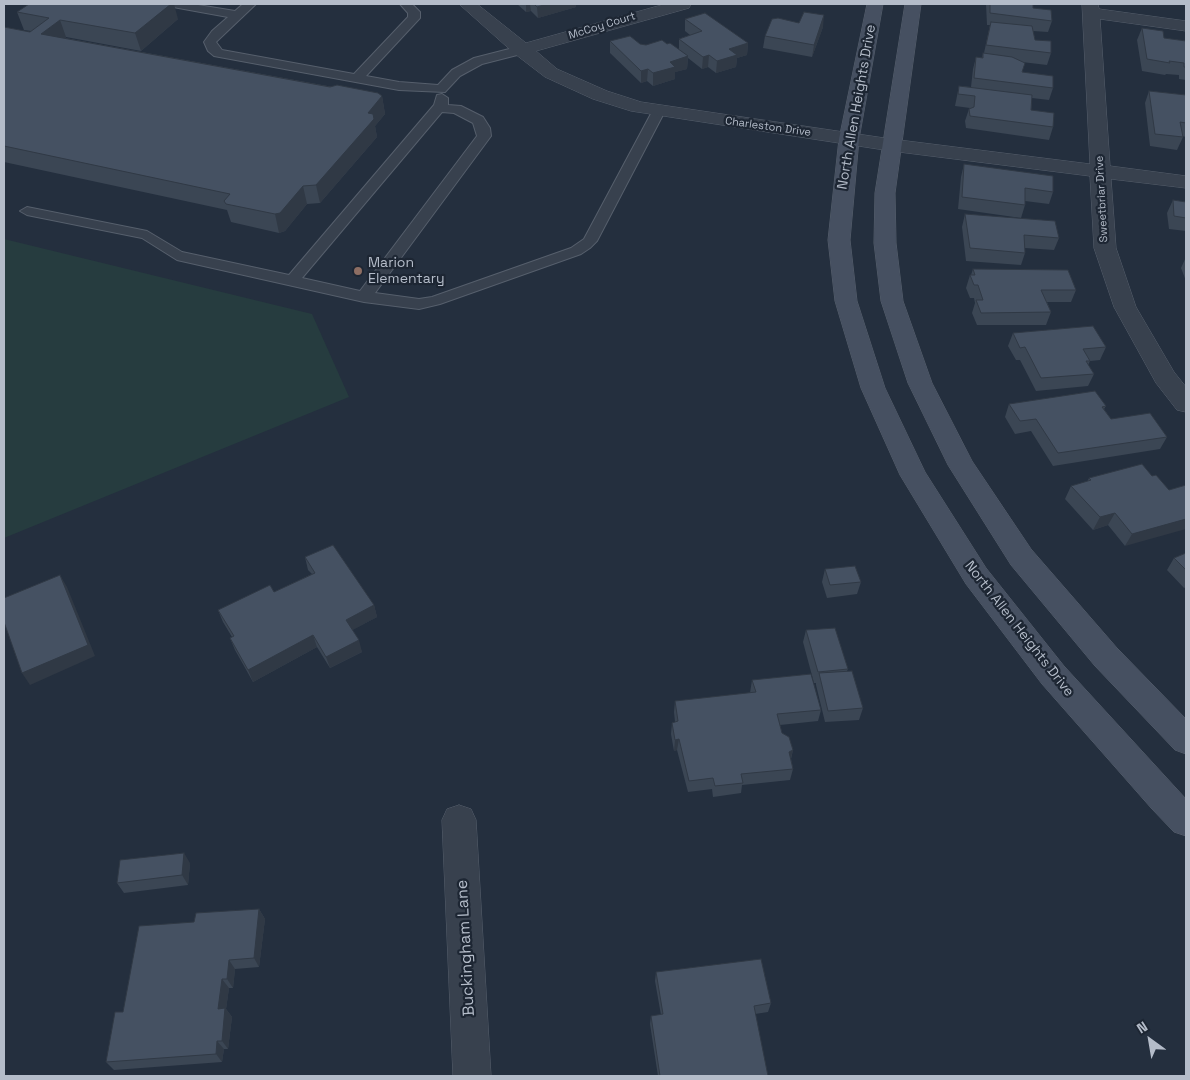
<!DOCTYPE html>
<style>
body{margin:0}
#map{position:relative;width:1190px;height:1080px;overflow:hidden;background:#242f3e;font-family:"Space Grotesk",sans-serif}
canvas{display:block}
.frame{position:absolute;inset:0;border:5px solid #b4bcc9;pointer-events:none}
.north{position:absolute;left:1125px;top:1015px;width:50px;height:50px;-webkit-text-stroke:4px #1d2633;paint-order:stroke;rotate:328deg;font-size:14px;font-weight:700;line-height:20px;text-align:center;color:#b4bcc9}
.north::after{content:'';display:block;margin:auto;width:18px;height:22px;background:#b4bcc9;clip-path:polygon(50% 0,100% 100%,50% 72%,0 100%)}
</style>
<div id="map">
<canvas width="1190" height="1080"></canvas>
<div class="frame"></div>
<div class="north">N</div>
</div>
<script>
const g = document.querySelector('canvas').getContext('2d');
g.lineJoin = 'round';
function fill(path, color) { g.fillStyle = color; g.fill(path, 'evenodd'); }
const poly = rows => new Path2D(rows.map(r => 'M' + r).join(''));
function trace(path, color, width, dash) { g.strokeStyle = color; g.lineWidth = width; g.lineCap = dash ? 'butt' : 'round'; g.setLineDash(dash || []); g.stroke(path); }
function drawText(font, color, halo, rows, align = 'center') {
  g.font = font + ' "Space Grotesk",sans-serif'; g.lineWidth = 4.5; g.setLineDash([]); g.textBaseline = 'middle'; g.strokeStyle = halo; g.fillStyle = color; for (const [text, x, y, turn = 0] of rows) {
    g.save(); g.translate(x, y); g.rotate((+turn || 0) * Math.PI / 180); g.textAlign = isNaN(turn) ? turn : align; if (halo) g.strokeText(text, 0, 0); g.fillText(text, 0, 0); g.restore();
  }
}
fill(poly([
 [4,239,312,314,349,397,4,538]
]), '#263c3f');
const service = poly([
 [167,4,192,4,235,11,243,4,256,4,216,42,222,50,354,74,408,17,408,13,400,4,412,4,420,12,420,18,366,76,399,82,438,85,452,70,474,58,521,46,527,50,525,53,482,64,460,76,445,92,399,90,214,56,208,51,204,42,212,31,228,17,173,7,167,4],
 [442,94,448,98,448,105,461,106,483,117,490,128,491,136,375,293,419,299,432,297,571,248,584,239,654,108,659,107,665,111,597,241,590,248,581,254,440,304,419,309,364,302,177,260,142,238,27,215,20,211,27,207,147,231,182,252,289,275,434,105,437,95,442,94],
 [442,112,454,113,473,123,477,136,360,291,302,278,442,112]
]);
const minor = poly([
 [459,4,477,4,526,43,665,4,691,4,689,8,536,51,557,69,607,91,641,102,891,139,1090,164,1082,4,1098,4,1099,9,1186,21,1186,31,1100,19,1110,166,1186,176,1186,188,1111,179,1116,248,1136,307,1174,372,1186,387,1186,412,1177,410,1156,383,1114,307,1094,248,1090,176,891,151,631,111,593,99,545,77,515,54,459,4],
 [459,805,471,809,476,820,491,1076,453,1076,442,820,447,809,459,805]
]);
const secondary = poly([
 [867,4,883,4,859,139,850,240,857,301,885,388,925,472,986,568,1064,666,1186,799,1186,836,1174,832,1152,809,1042,684,966,584,900,475,861,388,835,301,828,240,839,139,867,4],
 [905,4,921,4,895,193,896,243,903,301,932,383,972,461,1031,549,1117,648,1186,719,1186,754,1175,750,1095,666,1011,565,948,465,908,383,881,301,874,243,875,193,905,4]
]);
trace(service, '#565f6c', 2);
trace(minor, '#565f6c', 1);
trace(secondary, '#565f6c', 1);
fill(service, '#38414e');
fill(minor, '#38414e');
fill(secondary, '#465061');
fill(poly([
 [517,4,576,4,576,7,538,18,531,11,526,12],
 [986,4,1033,4,1033,8,1052,21,1048,32,1033,31,1035,40,1051,53,1047,65,1022,62,1023,72,1053,88,1049,100,1032,98,1031,110,1053,127,1049,140,966,128,965,121,969,109,970,108,955,106,959,86,971,87,973,69,976,57,982,58,983,53,984,53,990,25,987,25],
 [17,12,178,19,141,51,66,37,65,38,382,96,385,114,375,126,377,137,320,203,307,204,285,231,279,233,231,222,227,210,4,162,4,27,30,32,31,31,24,30],
 [685,19,748,43,747,55,737,58,736,67,716,73,708,67,702,69,688,58,687,69,675,72,675,79,653,86,647,81,641,83,610,53,610,41,646,45,667,44,679,49,679,39,690,35,685,31],
 [823,27,812,57,763,48,765,36],
 [1142,28,1164,38,1186,41,1186,80,1179,79,1179,75,1166,74,1165,75,1142,71,1137,40],
 [1149,91,1186,95,1186,137,1182,136,1183,137,1177,150,1150,146,1145,103],
 [964,164,1053,192,1049,204,1025,201,1025,205,1021,218,958,209,961,177],
 [1173,200,1186,202,1186,231,1169,229,1167,213],
 [965,214,1059,238,1054,250,1025,248,1025,253,1021,265,966,261,962,227],
 [1186,257,1186,281,1181,268],
 [973,269,1076,290,1071,302,1047,302,1051,312,1046,325,977,325,972,313,975,303,974,298,970,298,966,288,970,275,971,275],
 [1013,333,1106,347,1100,360,1090,361,1088,365,1094,374,1088,386,1036,391,1020,360,1016,360,1008,346],
 [1009,404,1106,406,1104,409,1111,419,1167,437,1160,449,1053,466,1031,431,1015,434,1005,417],
 [1152,476,1169,490,1125,546,1108,525,1093,530,1065,499,1071,486,1087,482,1089,478],
 [1186,553,1186,587,1184,588,1167,570,1174,558],
 [305,557,374,605,377,617,352,630,362,652,330,668,317,647,253,682,235,650,230,638,232,637,223,622,218,610,274,592,312,574,308,570],
 [825,569,861,582,857,594,827,598,822,582],
 [806,630,848,669,847,671,863,708,859,720,825,722,816,685,816,683,814,683,803,642],
 [752,680,821,710,818,721,780,725,782,733,793,750,791,759,793,769,790,780,742,785,741,793,713,797,712,789,688,792,677,750,674,751,671,734,672,723,675,722,674,712,675,701,750,693],
 [190,863,188,885,124,893,117,883],
 [259,909,265,919,259,967,235,969,233,988,229,988,226,1009,232,1017,228,1049,224,1049,222,1062,114,1070,106,1062,123,1012,194,922],
 [656,972,771,1003,768,1012,755,1014,768,1076,658,1076,650,1024,651,1016,661,1015,655,981]
]), '#3b4654');
fill(poly([
 [171,4,174,4,178,19,141,51,135,33],
 [526,4,530,4,531,11,526,12],
 [547,4,576,4,576,7,538,18,537,7],
 [824,15,823,27,812,57,814,45],
 [60,20,66,37,48,51,41,34],
 [748,43,747,55,737,58,736,67,716,73,717,61,729,49],
 [709,55,708,67,702,69,703,57],
 [688,56,687,69,675,72,675,79,653,86,653,73,670,62],
 [648,69,647,81,641,83,641,71],
 [382,96,385,114,375,126,377,137,320,203,316,185,368,113],
 [303,186,307,204,285,231,279,233,275,214],
 [1115,513,1108,525,1093,530,1100,517],
 [1186,519,1186,529,1125,546,1132,534],
 [60,575,67,587,95,656,30,685,22,673],
 [374,605,377,617,349,632,346,620],
 [313,635,317,647,253,682,248,670],
 [359,640,362,652,330,668,326,657],
 [679,739,677,750,674,751,675,740],
 [793,750,790,761,789,752],
 [184,853,190,863,188,885,182,875],
 [259,909,265,919,259,967,254,958],
 [229,960,235,969,233,988,227,979],
 [222,979,229,988,226,1009,232,1017,228,1049,222,1041,218,1009],
 [217,1041,224,1049,222,1062,216,1054]
]), '#303945');
const building = poly([
 [29,4,171,4,135,33,60,20,41,34,330,87,337,85,378,93,382,96,368,113,373,114,374,119,316,185,303,186,280,213,275,214,226,204,224,201,230,194,4,146,4,27,30,32,49,18,17,12,29,4],
 [534,4,547,4,537,7,534,4],
 [990,4,1033,4,1033,8,1051,10,1052,21,990,13,990,4],
 [804,12,824,15,814,45,765,36,772,19,778,18,799,23,804,12],
 [705,13,748,43,729,49,737,55,717,61,709,55,703,57,679,39,702,31,685,19,705,13],
 [991,22,1032,26,1035,40,1051,41,1051,53,986,45,991,22],
 [1142,28,1163,31,1164,38,1186,41,1186,67,1184,67,1184,63,1169,61,1170,63,1147,59,1142,28],
 [630,36,640,44,646,45,662,40,667,44,670,43,688,56,670,62,675,67,653,73,648,69,641,71,610,41,630,36],
 [983,53,1012,57,1025,63,1022,72,1053,76,1053,88,974,78,976,57,983,58,983,53],
 [959,86,1032,95,1031,110,1054,113,1053,127,970,116,969,109,974,107,975,96,958,94,959,86],
 [1149,91,1186,95,1186,123,1180,122,1183,137,1155,134,1149,91],
 [964,164,1053,176,1053,192,1025,188,1025,205,962,197,964,164],
 [1173,200,1186,202,1186,218,1174,216,1173,200],
 [965,214,1055,221,1059,238,1024,235,1025,253,970,248,965,214],
 [973,269,1068,270,1076,290,1041,290,1051,312,981,313,976,300,983,300,978,285,974,285,970,275,975,275,973,269],
 [1093,326,1106,347,1083,349,1090,361,1086,361,1094,374,1041,378,1025,347,1020,348,1013,333,1093,326],
 [1095,391,1106,406,1102,407,1111,419,1150,413,1167,437,1058,453,1036,419,1020,421,1009,404,1095,391],
 [1142,464,1152,476,1156,475,1169,490,1186,485,1186,519,1132,534,1115,513,1100,517,1071,486,1091,480,1089,478,1142,464],
 [333,545,374,605,346,620,359,640,326,657,313,635,248,670,230,638,234,636,218,610,270,585,274,592,315,573,305,557,333,545],
 [1186,553,1186,570,1174,558,1186,553],
 [855,566,861,582,830,585,825,569,855,566],
 [60,575,88,645,22,673,4,622,4,598,60,575],
 [835,628,848,669,818,672,806,630,835,628],
 [852,671,863,708,828,711,819,673,852,671],
 [811,674,821,710,777,714,782,733,789,737,793,750,789,752,793,769,741,774,743,783,715,786,713,778,689,781,679,739,675,740,672,723,678,721,675,701,756,692,752,680,811,674],
 [184,853,182,875,117,883,120,860,184,853],
 [259,909,254,958,229,960,227,979,222,979,218,1009,225,1008,222,1041,217,1041,216,1054,106,1062,115,1012,123,1012,139,926,194,922,196,913,259,909],
 [761,959,771,1003,754,1006,768,1076,660,1076,651,1016,663,1014,656,972,761,959]
]);
fill(building, '#455162');
trace(building, '#303945', 1);
for (const [x, y, r, color] of [
 [358,271,5,"#8d6e63"]
]) { const dot = new Path2D(); dot.arc(x, y, r, 0, 2 * Math.PI); g.fillStyle = color; g.fill(dot); trace(dot, '#1d2633', 2); }
drawText('11px', '#b4bcc9', '#1d2633', [
 ["McCoy Court",602,26,-17],
 ["Charleston Drive",768,127,8],
 ["Sweetbriar Drive",1102,199,-93]
]);
drawText('14px', '#b4bcc9', '#1d2633', [
 ["North Allen Heights Drive",857,107,-80],
 ["North Allen Heights Drive",1019,629,52]
]);
drawText('14px', '#b4bcc9', '#1d2633', [
 ["Marion",368,263],
 ["Elementary",368,279]
], 'left');
drawText('16px', '#b4bcc9', '#1d2633', [
 ["Buckingham Lane",466,948,-93]
]);
</script>
